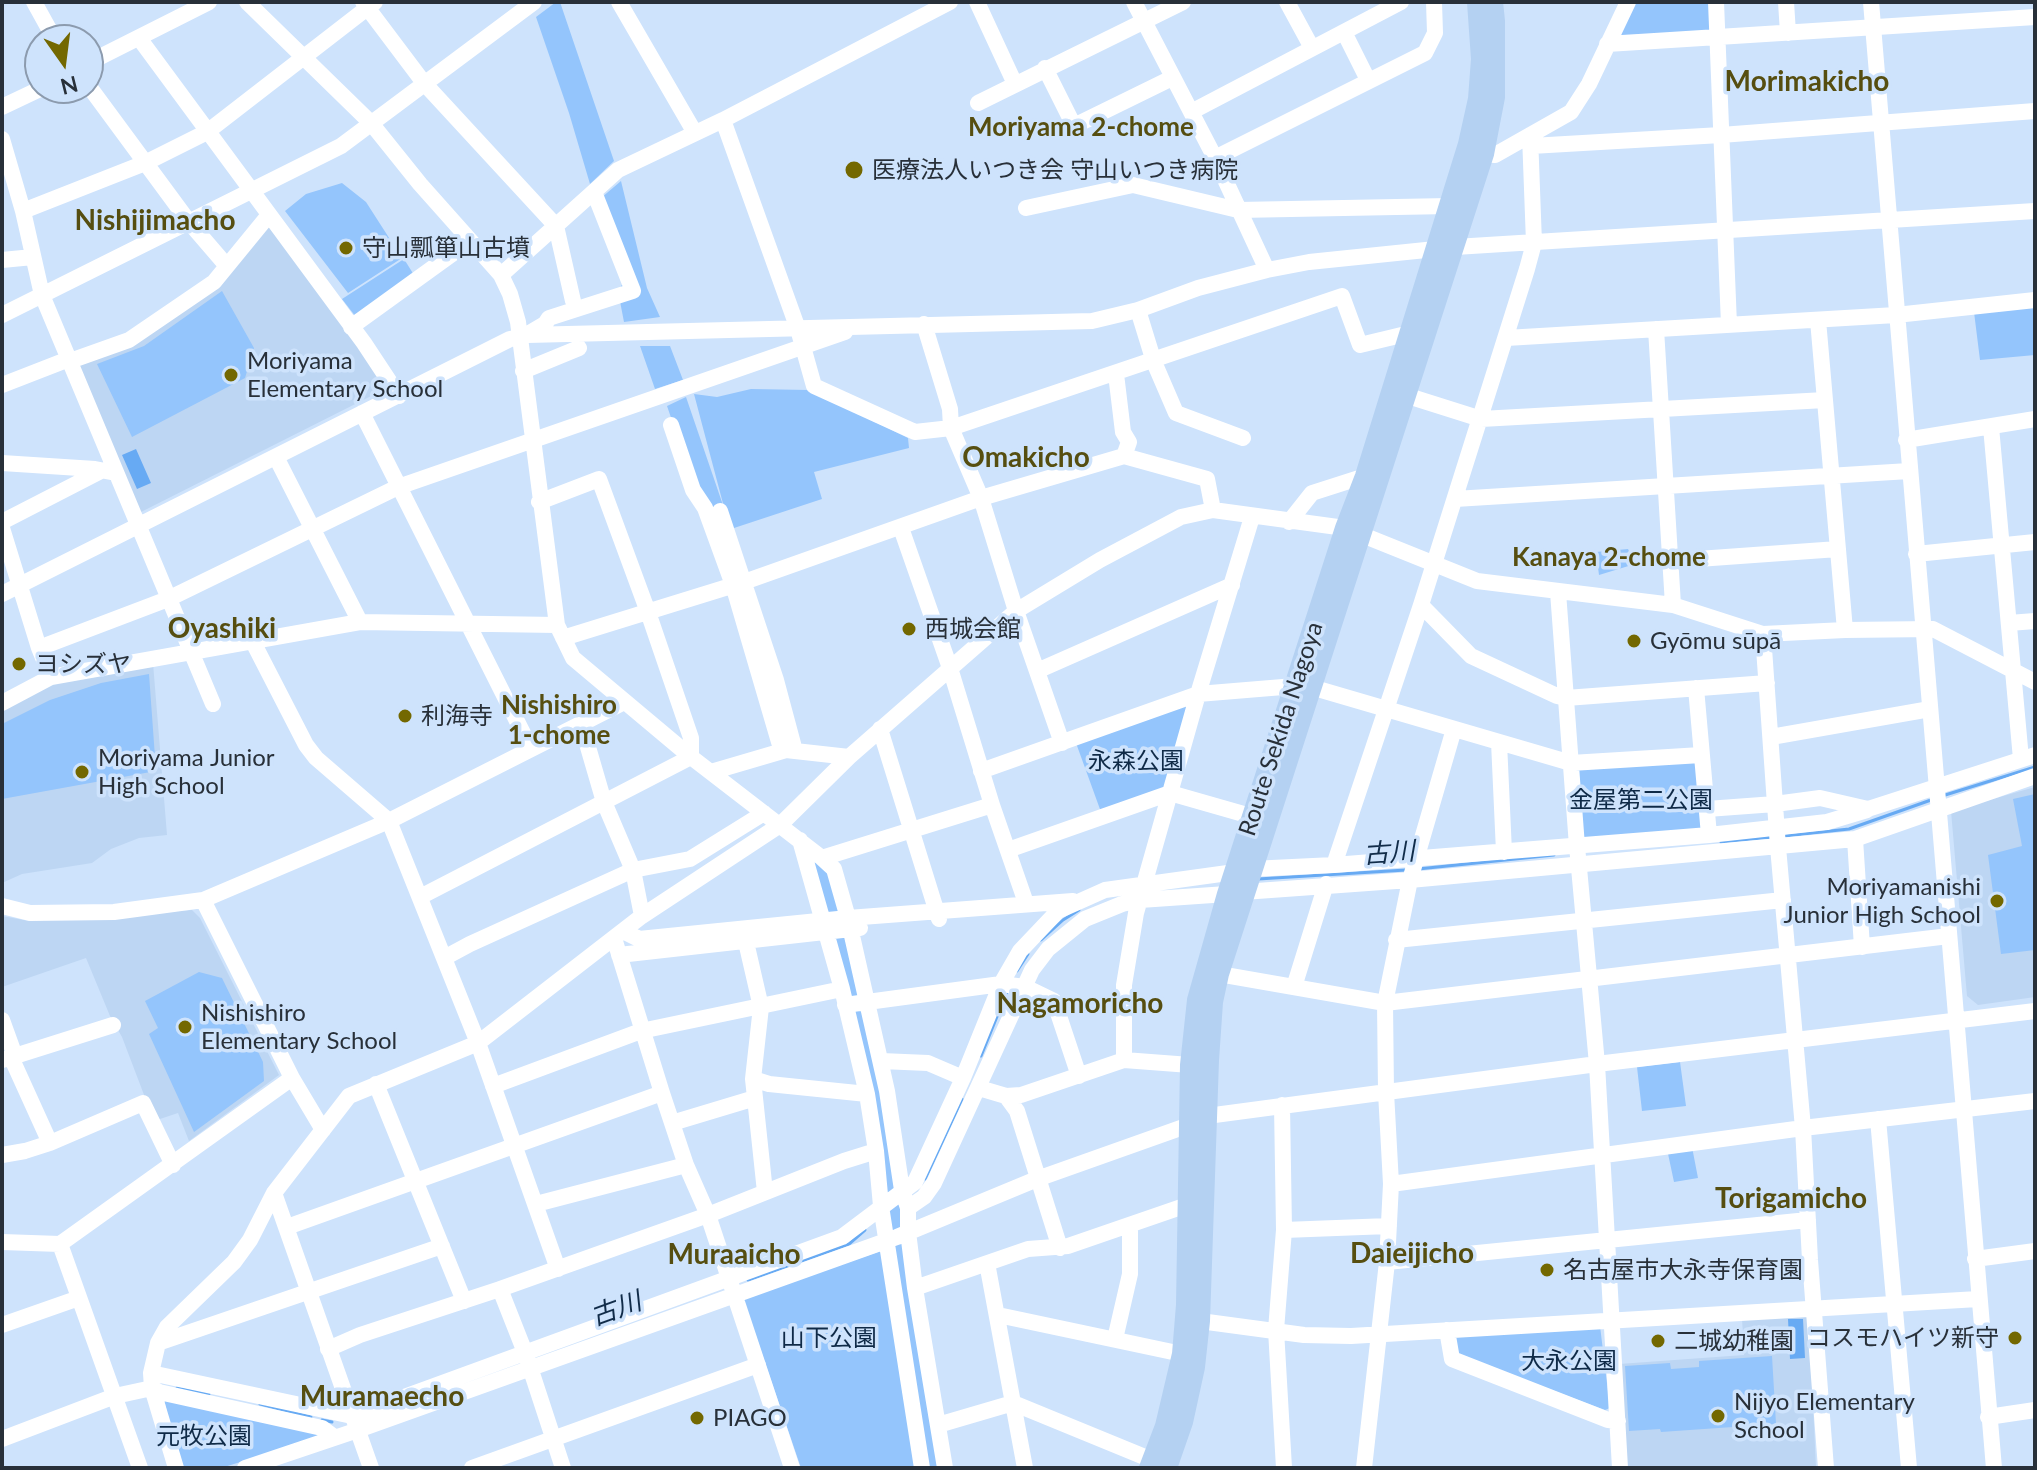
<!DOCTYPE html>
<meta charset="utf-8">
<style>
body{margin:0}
#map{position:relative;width:2037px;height:1470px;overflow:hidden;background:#cee3fc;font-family:Lato,sans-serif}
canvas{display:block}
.frame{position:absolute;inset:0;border:4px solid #283039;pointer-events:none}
.north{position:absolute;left:24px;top:24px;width:80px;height:80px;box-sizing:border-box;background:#cee3fc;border:2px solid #8c9bae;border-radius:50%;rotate:166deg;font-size:22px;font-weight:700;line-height:32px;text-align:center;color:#283039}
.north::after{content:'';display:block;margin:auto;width:28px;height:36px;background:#736800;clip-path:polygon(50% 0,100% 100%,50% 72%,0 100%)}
</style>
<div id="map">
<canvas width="2037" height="1470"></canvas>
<div class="frame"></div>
<div class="north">N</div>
</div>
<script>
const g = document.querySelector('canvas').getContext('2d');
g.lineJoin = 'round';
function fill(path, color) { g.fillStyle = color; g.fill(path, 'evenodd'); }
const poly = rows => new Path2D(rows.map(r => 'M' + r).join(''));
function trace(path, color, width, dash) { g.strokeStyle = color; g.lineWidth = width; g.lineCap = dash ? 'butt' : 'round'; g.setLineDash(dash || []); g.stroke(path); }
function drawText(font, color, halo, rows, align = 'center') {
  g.font = font + ' Lato,"Noto Sans JP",sans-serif'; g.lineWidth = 7; g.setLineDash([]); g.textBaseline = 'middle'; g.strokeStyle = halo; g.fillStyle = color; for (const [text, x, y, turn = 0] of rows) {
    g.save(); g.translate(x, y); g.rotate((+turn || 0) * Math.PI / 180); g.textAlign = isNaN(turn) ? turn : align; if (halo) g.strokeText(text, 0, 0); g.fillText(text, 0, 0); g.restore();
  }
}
fill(poly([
 [270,224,389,387,139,513,77,363,131,343],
 [153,663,167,835,139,838,111,849,92,863,22,874,2,883,2,709,49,685],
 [2035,787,2035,997,1978,1005,1967,996,1951,811],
 [192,910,200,918,279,1075,189,1141,178,1113,154,1121,122,1037,110,1016,86,958,2,987,2,916,29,921],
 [1806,1314,1809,1317,1816,1468,1627,1468,1619,1364,1744,1355,1742,1318]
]), '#bdd6f3');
fill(poly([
 [556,2,560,2,614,161,590,184,569,113,536,17],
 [1632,2,1709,2,1710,29,1705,34,1616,35],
 [621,181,647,288,660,317,624,322,618,291,627,277,594,204],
 [342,183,366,202,402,258,348,293,285,211,306,194],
 [404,259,414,275,356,317,342,299],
 [222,291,254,348,245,378,132,437,97,364,144,346],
 [2035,306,2035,355,1980,360,1974,312],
 [640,346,670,346,683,380,655,389],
 [751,389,809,390,908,438,909,448,814,472,822,499,731,529,726,576,667,406,686,397,725,511,694,394,717,397],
 [1628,549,1635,564,1599,575,1596,552],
 [149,674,156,771,2,799,2,724,50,700,101,683],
 [1191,701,1167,790,1101,812,1076,743],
 [1699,758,1705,833,1579,843,1575,765],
 [2035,794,2035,950,2001,954,1988,855,2022,846,2013,799],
 [805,851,832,871,883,1082,941,1468,929,1468,886,1197],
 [199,972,222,978,263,1062,264,1081,194,1132,149,1034,158,1028,145,1001],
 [1680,1062,1686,1106,1642,1111,1637,1067],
 [1692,1147,1698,1178,1674,1182,1667,1149],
 [884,1250,918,1468,801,1468,743,1298],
 [1600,1326,1610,1408,1605,1410,1456,1354,1455,1335],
 [1772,1356,1776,1424,1661,1432,1660,1429,1629,1431,1625,1366,1670,1363,1671,1369,1699,1367,1699,1361],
 [163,1394,320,1434,318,1438,221,1468,179,1468]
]), '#94c5fc');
fill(poly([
 [136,449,151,483,137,489,122,455],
 [1788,1319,1803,1319,1805,1358,1790,1359]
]), '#67aaf3');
trace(poly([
 [1942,796,2035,767],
 [1784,836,1849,829,1931,800],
 [1721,842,1773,837],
 [1418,869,1554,855],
 [1258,879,1406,870],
 [1041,940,1063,920,1079,910],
 [1017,971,1028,954],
 [981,1056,1007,992],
 [925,1179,962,1099],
 [748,1280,849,1244,865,1230],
 [177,1388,209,1394],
 [260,1404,311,1417],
 [322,1420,332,1422]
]), '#67aaf3', 3);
trace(poly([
 [34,2,55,40],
 [247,2,371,123,420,184,501,275,510,294,518,322,557,625,573,658,691,757,822,858,992,805],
 [363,2,424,83,556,226,573,301],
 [619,2,695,133],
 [977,2,1015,84],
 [1134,2,1215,158,1267,270],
 [1287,2,1312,48],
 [1716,2,1729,325],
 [1786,2,1788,33],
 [1871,2,1994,1468],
 [1344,32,1368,80],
 [139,38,364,343,399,396],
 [1607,44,2035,17],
 [88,63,209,2],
 [1045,68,1074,126,1172,78],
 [88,85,189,222,226,265],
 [978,103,1183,2],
 [2,107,42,88],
 [1191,112,1401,2],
 [723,120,798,329,814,386,915,432,951,428,1342,296,1360,345,1410,333],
 [2,139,23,211,42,295,213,704],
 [1531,146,1721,135,2035,111],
 [1484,154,1495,155,1571,112,1589,84,1628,2],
 [1215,158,1425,53,1435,33,1434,2],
 [1026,208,1133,185,1238,210,1449,206],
 [23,211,145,163,207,132,375,2],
 [2,260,33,257],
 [501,275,618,170,723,120,950,2],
 [1138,310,1154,362,1176,413,1243,438],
 [2,315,341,146,534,2],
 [1818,320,1845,630],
 [924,324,950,409,951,428,981,498,1016,611,1062,743],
 [351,327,470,241],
 [1656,329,1673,605],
 [528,334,545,324,549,318,633,291,594,192],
 [1506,338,1896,315,2035,300],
 [70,361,129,340,214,282,268,216],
 [523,371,579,348],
 [1116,374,1123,432,1129,442,1124,456],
 [2,385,69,359],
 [1405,395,1481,419,1825,400],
 [362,413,530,747],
 [671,425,693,490,705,508,733,585,779,742,786,750,849,757],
 [1991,427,2021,759],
 [1906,440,2035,419],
 [276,457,360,622],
 [2,463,95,469,116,473],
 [1455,499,1909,471],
 [720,511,776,680,795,751],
 [2,522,101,471],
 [1289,522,1312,493,1365,476],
 [2,528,39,648,51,677],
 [901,528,950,668,992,805,1026,903],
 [1916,554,2035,542],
 [1670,561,1838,549],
 [1558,592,1577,846,1597,1064,1620,1468],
 [2,594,510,339,527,335,1092,321,1138,310,1198,288,1267,270,1309,262,1455,247,2035,211],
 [1421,605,1471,656,1557,696,1566,698,1767,683],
 [2009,623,2035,621],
 [1763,634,1778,847,1803,1128,1810,1260,1826,1468],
 [563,638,744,582,981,498,1124,456,1207,479,1213,510],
 [253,642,306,745,316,758,389,821,478,1043,558,1269],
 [39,648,168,599,398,487,845,332],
 [1037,671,1232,585],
 [1311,687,1571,763,1701,755],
 [2,703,51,677,360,622,557,625],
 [581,723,604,802,633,870,642,916],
 [880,729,939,919],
 [1771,737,1930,709],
 [1499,742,1504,852],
 [981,771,1198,694,1295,686],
 [711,772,786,750],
 [1707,809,1775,804,1820,798,1868,809,2035,755],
 [1709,835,1827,822,1867,810],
 [1855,839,1862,947],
 [800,840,842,989,867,1094,876,1151,881,1206,922,1468],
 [1008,850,1170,793,1254,817],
 [822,858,834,869,848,918,887,1091,902,1190,908,1208,908,1232,915,1288,945,1468],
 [1334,865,1421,605,1527,269,1534,243,1530,135],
 [1251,869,1334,865,1709,835,1696,688],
 [1243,892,1410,880,1855,839,2035,776],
 [420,897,691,757,691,738,648,612,599,479,539,502],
 [203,900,292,1078,323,1130],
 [2,906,30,913,114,912,203,900,389,821,624,702],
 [623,931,639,939,848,918,1073,901],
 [614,938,662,1093,686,1165,708,1215,792,1468],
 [1396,940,1783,900],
 [746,942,761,1007,753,1079,765,1192],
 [619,955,860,928],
 [444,958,470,944,633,870,690,859,764,813],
 [1219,974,1385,1003,1949,936],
 [1294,987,1326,884],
 [845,1005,1001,984,1025,987,1054,1001,1079,1076],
 [2,1020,15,1056],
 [11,1057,50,1143],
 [2,1060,113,1025],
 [1124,1060,1124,985,1136,913,1198,694,1252,517],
 [881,1061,928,1063,963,1078],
 [753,1079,769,1084,867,1094],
 [376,1084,464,1301],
 [493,1086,641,1031,842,989],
 [979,1088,1006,1096,1021,1095,1124,1060,1190,1065],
 [1006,1096,1017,1111,1060,1248],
 [1282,1105,1284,1230,1276,1330,1284,1468],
 [1878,1119,1909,1468],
 [672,1123,755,1098],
 [2,1155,25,1151,50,1143,143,1103,173,1165],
 [1391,1184,1803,1128,2035,1101],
 [274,1193,371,1468],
 [536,1204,686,1165],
 [908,1208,924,1197,934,1183,1032,970,1048,949,1085,919,1122,904,1140,900,1227,894],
 [287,1227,662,1093],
 [1284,1230,1389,1226],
 [2,1242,60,1244,292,1078],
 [60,1244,140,1468],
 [1975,1259,2035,1251],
 [1387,1262,1808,1220],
 [987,1263,1025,1468],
 [915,1288,1028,1249,1068,1246,1187,1205],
 [500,1289,526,1355,563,1468],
 [998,1315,1182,1354],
 [1200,1321,1304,1335,1351,1336,1978,1299],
 [2,1325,79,1298],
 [1447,1330,1452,1359,1608,1420,1618,1421],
 [1115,1339,1130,1274,1130,1226],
 [158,1343,442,1246],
 [328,1349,360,1335,500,1289,708,1215,844,1161,876,1151],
 [151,1373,352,1416,842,1237,915,1182,963,1078,1001,984,1020,951,1058,911,1105,890,1235,872],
 [1988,1417,2035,1410],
 [938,1425,1013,1403,1152,1460],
 [2,1439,115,1396,152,1388,159,1392,322,1428,334,1437],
 [176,1468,152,1388,151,1373,158,1343,167,1327,234,1262,250,1240,274,1193,349,1096,478,1043,642,916,780,825,849,757,1016,611,1100,560,1181,517,1213,510,1345,528,1477,581,1673,605,1763,634,1845,630,1933,629,2035,682],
 [245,1468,358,1430,897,1237,1037,1179,1189,1125,1207,1116,1597,1064,2035,1011],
 [472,1468,758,1365],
 [1364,1468,1387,1262,1391,1184,1386,1092,1385,1003,1410,880,1454,729]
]), '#fff', 16);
trace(poly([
 [1149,1468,1165,1426,1182,1354,1186,1305,1190,1065,1197,1000,1227,894,1345,528,1365,476,1468,144,1478,99,1481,59,1477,2],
 [1167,1468,1183,1422,1195,1367,1200,1321,1209,1060,1213,1002,1219,974,1484,154,1495,97,1495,21,1493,2]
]), '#b4d1f2', 20);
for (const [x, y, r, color] of [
 [854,170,10,"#736800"],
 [346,248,8,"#736800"],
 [231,375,8,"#736800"],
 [909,629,8,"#736800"],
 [1634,641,8,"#736800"],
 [19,664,8,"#736800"],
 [405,716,8,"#736800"],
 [82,772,8,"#736800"],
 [1997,901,8,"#736800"],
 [185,1027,8,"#736800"],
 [1547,1270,8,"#736800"],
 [2015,1338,8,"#736800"],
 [1658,1341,8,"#736800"],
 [1718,1416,8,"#736800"],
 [697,1418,8,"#736800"]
]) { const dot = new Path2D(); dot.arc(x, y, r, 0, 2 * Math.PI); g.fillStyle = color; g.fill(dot); trace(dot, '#cee3fc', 3); }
drawText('24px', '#283039', '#cee3fc', [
 ["医療法人いつき会 守山いつき病院",872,170],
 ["守山瓢箪山古墳",362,248],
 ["Moriyama",247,361],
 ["Elementary School",247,389],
 ["西城会館",925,629],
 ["Gyōmu sūpā",1650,641],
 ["ヨシズヤ",35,664],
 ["利海寺",421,716],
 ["Moriyama Junior",98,758],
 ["High School",98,786],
 ["Moriyamanishi",1981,887,"right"],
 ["Junior High School",1981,915,"right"],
 ["Nishishiro",201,1013],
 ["Elementary School",201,1041],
 ["名古屋市大永寺保育園",1563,1270],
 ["コスモハイツ新守",1999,1338,"right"],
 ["二城幼稚園",1674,1341],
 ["Nijyo Elementary",1734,1402],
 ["School",1734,1430],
 ["PIAGO",713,1418]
], 'left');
drawText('24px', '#283039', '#cee3fc', [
 ["Route Sekida Nagoya",1281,729,-72]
]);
drawText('24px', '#0f2a47', '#cee3fc', [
 ["永森公園",1136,761],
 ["金屋第二公園",1641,800],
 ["山下公園",829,1338],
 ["大永公園",1569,1361],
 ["元牧公園",204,1436]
]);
drawText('bold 26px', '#564e10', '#cee3fc', [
 ["Moriyama 2-chome",1081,128],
 ["Kanaya 2-chome",1609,558],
 ["Nishishiro",559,706],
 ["1-chome",559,736]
]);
drawText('italic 26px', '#112c49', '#cee3fc', [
 ["古川",1389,853,-4],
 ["古川",616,1309,-20]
]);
drawText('bold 28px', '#564e10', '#cee3fc', [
 ["Morimakicho",1807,82],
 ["Nishijimacho",155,221],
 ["Omakicho",1026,458],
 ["Oyashiki",222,629],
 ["Nagamoricho",1080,1004],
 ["Torigamicho",1791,1199],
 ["Daieijicho",1412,1254],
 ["Muraaicho",734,1255],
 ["Muramaecho",382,1397]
]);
</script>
